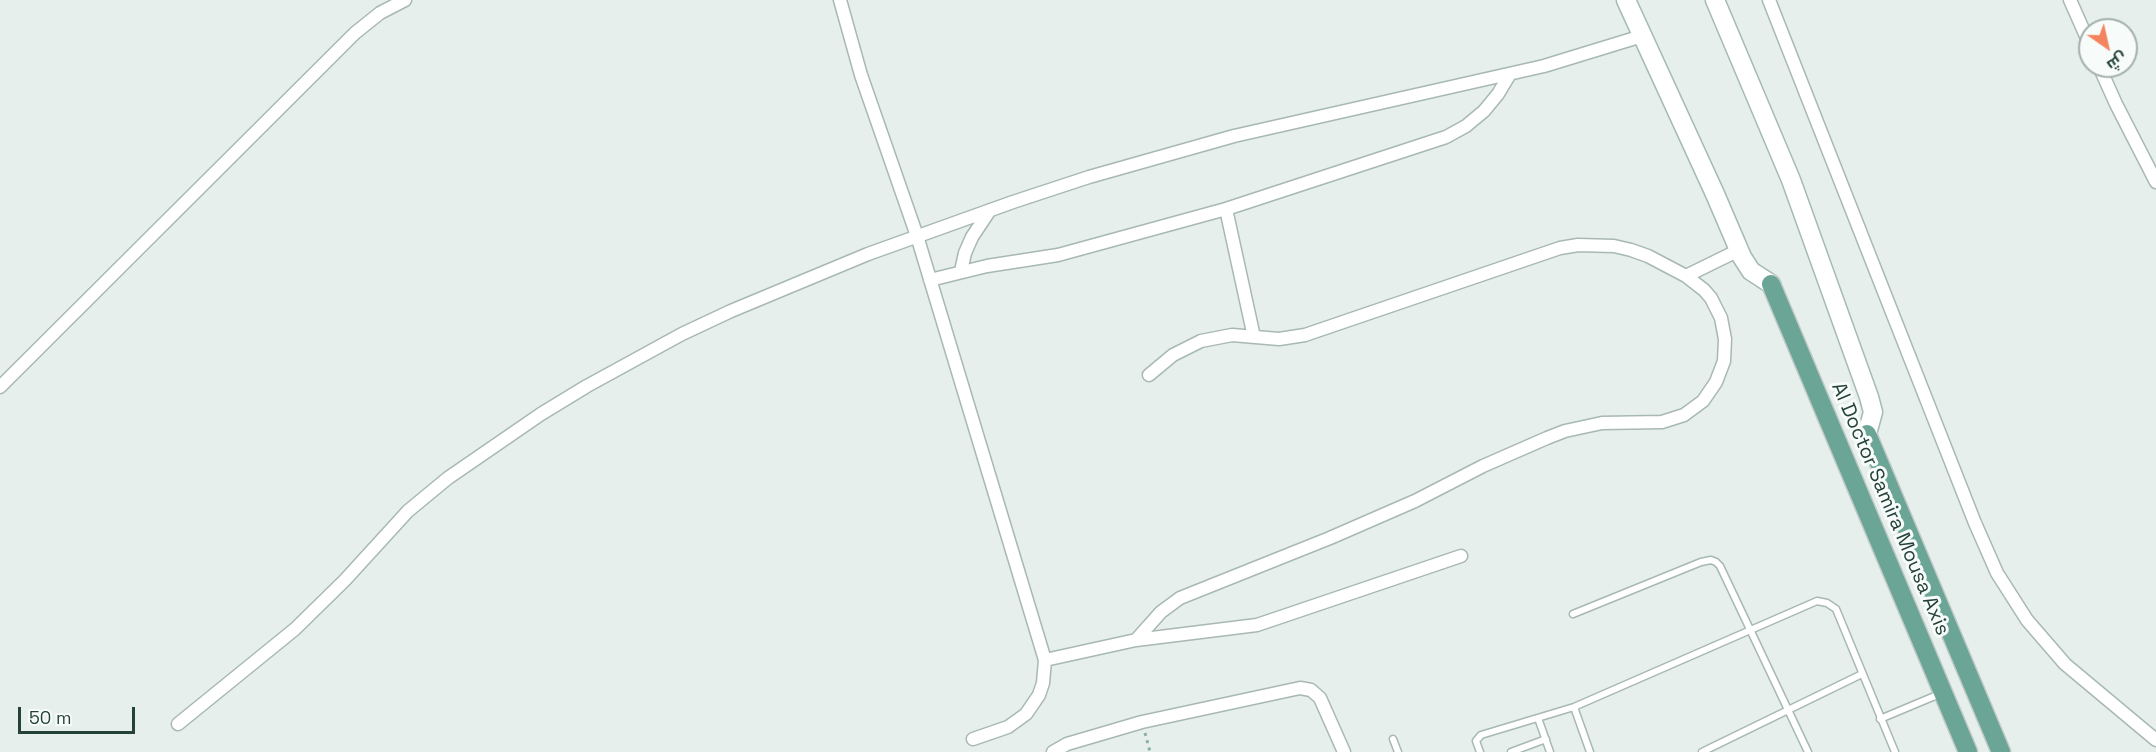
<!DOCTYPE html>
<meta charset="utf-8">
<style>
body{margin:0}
#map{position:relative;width:2156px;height:752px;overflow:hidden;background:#e6efeb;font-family:"Space Grotesk",Cairo,sans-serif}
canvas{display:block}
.north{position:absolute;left:2078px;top:18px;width:60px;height:60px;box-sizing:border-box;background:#f7fbf9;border:2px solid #a3b1ad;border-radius:50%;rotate:146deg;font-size:16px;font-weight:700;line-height:24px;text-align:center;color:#24423a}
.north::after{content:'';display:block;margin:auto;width:21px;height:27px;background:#f4845f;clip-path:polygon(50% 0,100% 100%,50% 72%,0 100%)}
.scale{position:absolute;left:18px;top:707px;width:117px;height:27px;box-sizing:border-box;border:3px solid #24423a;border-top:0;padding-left:8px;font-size:18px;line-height:21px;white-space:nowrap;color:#24423a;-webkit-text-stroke:4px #f7fbf9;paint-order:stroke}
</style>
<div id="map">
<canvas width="2156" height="752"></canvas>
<div class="north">ش</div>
<div class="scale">50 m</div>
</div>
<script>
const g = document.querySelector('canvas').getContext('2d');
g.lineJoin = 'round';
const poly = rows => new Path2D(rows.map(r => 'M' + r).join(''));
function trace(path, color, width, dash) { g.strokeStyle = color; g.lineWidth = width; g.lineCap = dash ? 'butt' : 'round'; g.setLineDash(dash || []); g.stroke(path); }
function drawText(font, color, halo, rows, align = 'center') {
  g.font = font + ' "Space Grotesk",sans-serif'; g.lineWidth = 6; g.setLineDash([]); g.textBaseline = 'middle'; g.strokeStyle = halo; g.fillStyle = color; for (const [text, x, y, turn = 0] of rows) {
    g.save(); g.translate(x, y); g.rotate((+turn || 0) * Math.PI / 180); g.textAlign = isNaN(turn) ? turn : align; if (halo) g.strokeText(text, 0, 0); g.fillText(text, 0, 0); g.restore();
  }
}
const lane = poly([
 [1573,614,1701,562,1711,560,1716,562,1720,566,1808,752],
 [1574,707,1590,752],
 [1538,718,1550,752],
 [1880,719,1942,693],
 [1393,739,1398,752],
 [1480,752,1476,741,1481,735,1574,707,1817,601,1827,603,1836,609,1895,752],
 [1511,752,1546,739],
 [1702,752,1862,674]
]);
const street = poly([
 [840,0,861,75,917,236,1045,660,1043,683,1039,695,1026,714,1008,727,973,739],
 [1769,0,1975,523,1997,573,2027,620,2065,664,2156,740],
 [2070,0,2090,45],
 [2099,66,2116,104,2156,182],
 [1226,209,1254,337],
 [961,271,965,253,972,237,990,210],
 [1686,276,1739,250],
 [930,280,987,266,1058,255,1226,209,1446,137,1466,126,1484,111,1498,94,1510,74],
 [0,387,355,33,380,13,405,0],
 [1136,640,1161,612,1180,598,1330,538,1415,501,1483,466,1547,438,1565,431,1602,423,1662,422,1684,415,1703,401,1716,382,1724,361,1725,339,1721,318,1711,298,1704,290,1686,276,1648,256,1631,250,1614,246,1578,245,1560,248,1305,335,1279,339,1232,335,1201,341,1173,355,1149,375],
 [1045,660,1136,640,1257,625,1461,556],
 [178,724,295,629,345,580,408,511,448,478,541,414,587,386,682,334,731,311,868,254,1013,202,1089,177,1234,136,1544,66,1642,36],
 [1053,752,1067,744,1142,722,1300,688,1311,690,1320,698,1344,752]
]);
const secondary = poly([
 [1626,0,1715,194,1742,257,1751,271,1771,284],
 [1715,0,1791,180,1869,397,1873,412,1867,434]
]);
const primary = poly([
 [1771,284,1968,752],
 [1867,434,2001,752]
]);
trace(lane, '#a8b8b2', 9);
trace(street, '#a8b8b2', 15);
trace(secondary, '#a4bbb3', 21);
trace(primary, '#c2cac8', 21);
trace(poly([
 [1145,733,1150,752]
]), '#86b3a5', 3, [3, 4.5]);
trace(lane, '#fff', 6);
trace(street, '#fff', 12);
trace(secondary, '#fff', 18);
trace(primary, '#6aa596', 18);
drawText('20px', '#24423a', '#f7fbf9', [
 ["Al Doctor Samira Mousa Axis",1890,509,67]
]);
</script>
